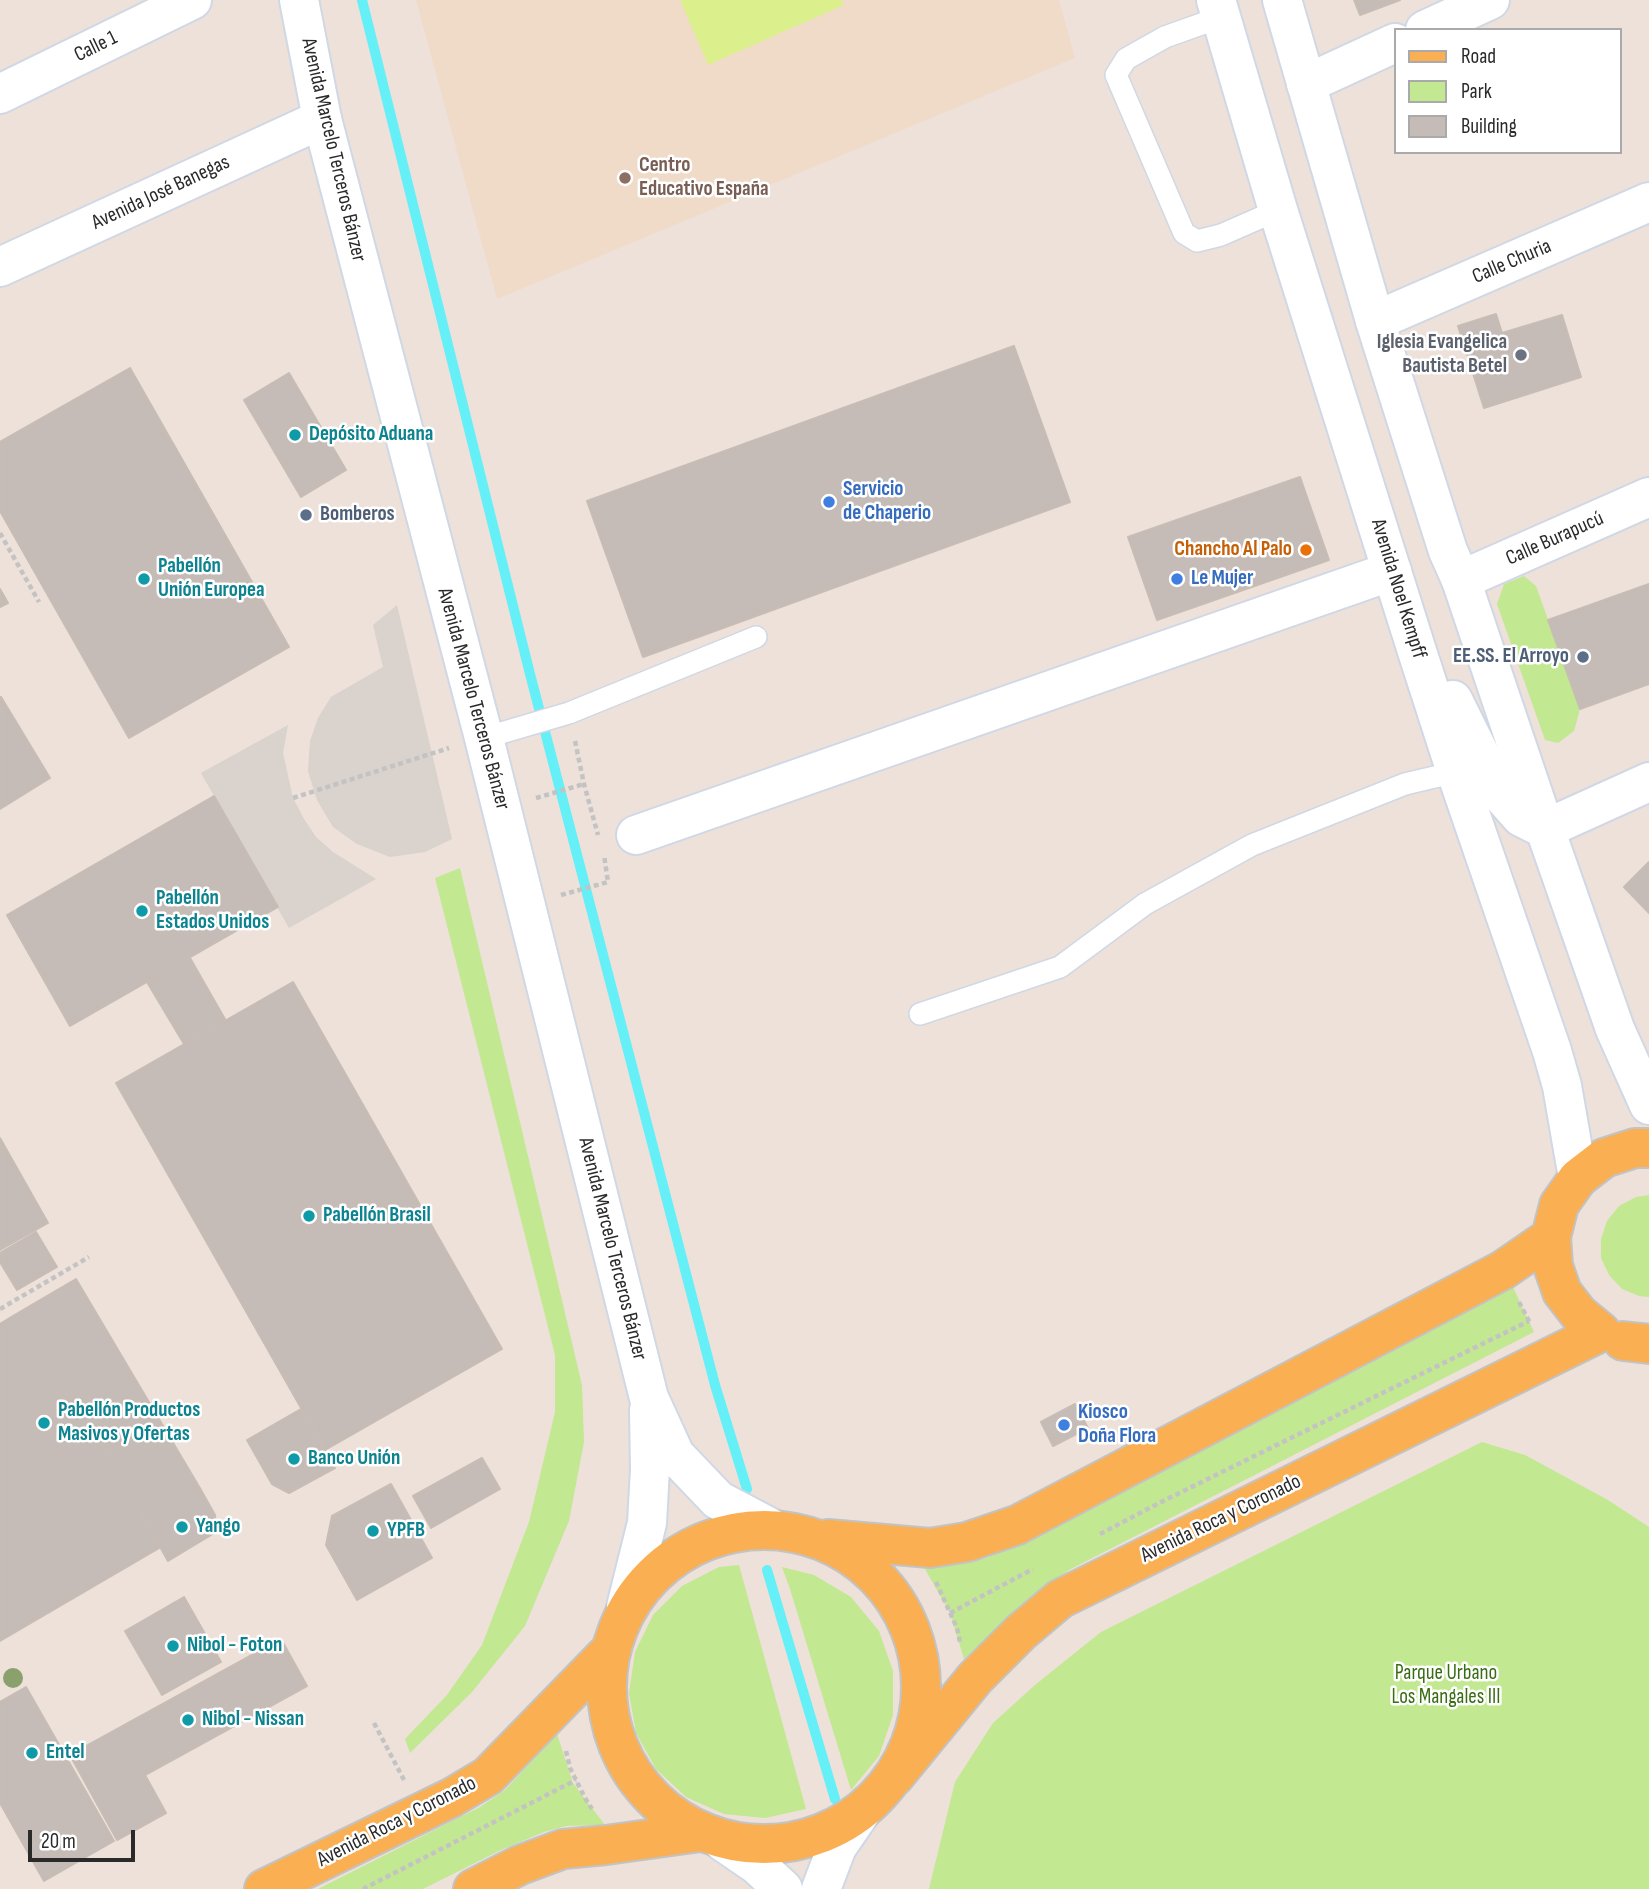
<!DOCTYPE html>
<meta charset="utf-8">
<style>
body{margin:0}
#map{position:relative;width:1649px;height:1889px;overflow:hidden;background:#ede1da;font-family:"Sofia Sans Condensed",sans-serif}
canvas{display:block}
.legend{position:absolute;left:1394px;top:28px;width:228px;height:126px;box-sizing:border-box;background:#fff;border:2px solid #aaa;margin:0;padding:9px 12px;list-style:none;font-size:21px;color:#2a2a2a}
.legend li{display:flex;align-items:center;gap:14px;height:35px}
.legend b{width:35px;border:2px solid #aaa}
.scale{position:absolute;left:28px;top:1830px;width:107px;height:32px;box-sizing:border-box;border:4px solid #2a2a2a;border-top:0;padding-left:9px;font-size:21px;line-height:24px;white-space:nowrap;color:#2a2a2a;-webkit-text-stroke:5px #fff;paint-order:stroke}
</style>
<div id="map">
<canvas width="1649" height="1889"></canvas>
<ul class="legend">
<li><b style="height:9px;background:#faaf52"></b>Road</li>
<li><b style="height:19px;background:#c2e892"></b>Park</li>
<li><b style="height:19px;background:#c5bbb7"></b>Building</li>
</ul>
<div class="scale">20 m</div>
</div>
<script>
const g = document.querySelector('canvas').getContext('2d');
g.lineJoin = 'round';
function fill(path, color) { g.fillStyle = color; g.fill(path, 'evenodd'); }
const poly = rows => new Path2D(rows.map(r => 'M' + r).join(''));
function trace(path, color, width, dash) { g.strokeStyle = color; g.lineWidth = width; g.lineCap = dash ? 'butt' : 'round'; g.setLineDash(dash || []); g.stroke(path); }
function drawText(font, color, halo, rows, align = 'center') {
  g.font = font + ' "Sofia Sans Condensed",sans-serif'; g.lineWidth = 5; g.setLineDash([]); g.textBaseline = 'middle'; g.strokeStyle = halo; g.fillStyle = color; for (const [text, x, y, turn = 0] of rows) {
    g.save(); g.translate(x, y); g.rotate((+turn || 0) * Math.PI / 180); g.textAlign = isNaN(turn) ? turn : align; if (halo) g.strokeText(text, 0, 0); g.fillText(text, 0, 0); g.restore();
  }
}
fill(poly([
 [416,0,1059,0,1075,58,497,299]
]), '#f0dbc8');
fill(poly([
 [1524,576,1536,586,1580,709,1574,731,1558,743,1545,740,1497,604,1504,584],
 [460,868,582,1385,584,1442,569,1521,525,1626,472,1692,410,1753,405,1739,447,1695,482,1645,529,1522,555,1412,555,1355,435,878],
 [1649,1195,1649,1297,1639,1296,1622,1289,1609,1275,1601,1258,1601,1239,1607,1221,1619,1206,1636,1197],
 [1512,1285,1534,1332,1069,1570,1015,1613,964,1659,950,1613,925,1569,987,1558,1050,1527],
 [1482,1442,1525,1455,1608,1500,1649,1527,1649,1889,929,1889,955,1782,993,1723,1035,1685,1101,1632],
 [739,1565,806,1809,765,1818,724,1814,686,1797,656,1769,636,1733,629,1693,635,1652,653,1615,682,1586,719,1567],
 [782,1567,814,1575,851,1597,879,1631,893,1671,893,1715,879,1756,851,1790,790,1589],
 [557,1734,573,1783,605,1825,566,1826,544,1832,501,1850,423,1889,318,1889,480,1807,505,1790]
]), '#c2e892');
fill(poly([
 [680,0,841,0,844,5,708,65]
]), '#dbf08d');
fill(poly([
 [397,605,452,839,425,852,390,857,357,844,333,827,317,800,308,771,310,741,318,718,331,697,383,667,373,625],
 [288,725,283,753,293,798,304,819,316,837,333,852,376,879,289,928,201,773]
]), '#d9d2cd');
trace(poly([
 [362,0,530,674,715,1385,747,1489],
 [767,1570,835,1799]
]), '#65eff7', 10);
const building = poly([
 [1354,0,1400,0,1360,15,1354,0],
 [1496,314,1502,333,1562,315,1581,377,1484,408,1458,326,1496,314],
 [1014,346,1070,502,643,657,587,501,1014,346],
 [130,368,289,647,129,738,0,511,0,442,130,368],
 [289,373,346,470,301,497,244,400,289,373],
 [1300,477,1329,560,1157,620,1128,537,1300,477],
 [1649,584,1649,684,1580,709,1548,620,1649,584],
 [0,589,8,603,0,607,0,589],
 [1,697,50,778,0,809,0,698,1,697],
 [214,796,278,907,70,1026,7,915,214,796],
 [1649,862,1649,913,1624,887,1649,862],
 [190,958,226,1021,184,1044,147,982,190,958],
 [293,982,502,1349,325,1450,116,1083,293,982],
 [0,1138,48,1223,0,1250,0,1138],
 [36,1232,57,1267,17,1290,0,1262,0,1253,36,1232],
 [76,1279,201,1490,146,1522,23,1310,76,1279],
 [23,1310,161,1547,0,1641,0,1324,23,1310],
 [1075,1404,1088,1428,1053,1446,1041,1422,1075,1404],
 [301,1409,335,1468,289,1493,272,1484,247,1440,301,1409],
 [482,1458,500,1489,431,1528,413,1496,482,1458],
 [391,1484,432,1558,357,1600,326,1545,332,1516,391,1484],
 [201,1490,215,1515,216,1532,168,1561,146,1522,201,1490],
 [184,1597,221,1662,162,1695,125,1631,184,1597],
 [281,1639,307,1686,145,1775,166,1813,117,1840,70,1755,281,1639],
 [26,1687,114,1841,44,1881,0,1803,0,1702,26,1687]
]);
fill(building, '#c5bbb7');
trace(building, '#c8bdb4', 2);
const lane = poly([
 [1221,17,1165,37,1126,59,1116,75,1184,233,1197,241,1221,235,1278,210],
 [484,738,569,713,756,637],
 [920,1014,1060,967,1145,904,1252,845,1405,784,1456,772]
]);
const street = poly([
 [1425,30,1490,0],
 [1306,84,1395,43],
 [0,94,192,0],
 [0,267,322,119],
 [1375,321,1649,202],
 [1461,580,1649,497],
 [1545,829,1649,782],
 [636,835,1392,571]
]);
const secondary = poly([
 [299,0,322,119,484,738,649,1398,675,1455,718,1500,773,1529],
 [1216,0,1278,210,1416,648,1456,772,1552,1051,1562,1086,1578,1178],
 [1282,0,1375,321,1448,551,1461,580,1545,829,1615,1029,1649,1105],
 [1453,700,1498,791,1521,817,1545,829],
 [626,1607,647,1523,650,1469,649,1410],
 [722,1841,757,1865,783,1889],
 [821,1889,837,1847,861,1812]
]);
const primary = poly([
 [1623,1341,1649,1344],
 '607 1687a157 157 0 1 1 314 0a157 157 0 1 1-314 0Z',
 [828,1539,930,1548,967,1542,1017,1525,1503,1270,1551,1237],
 [894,1777,975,1678,1021,1632,1060,1599,1601,1332,1579,1314,1562,1292,1553,1266,1551,1237,1559,1205,1578,1178,1604,1158,1635,1148,1649,1148],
 [264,1889,451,1798,488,1776,609,1652],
 [473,1889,520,1865,563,1849,606,1845,700,1832]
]);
trace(lane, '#cfd8e4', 24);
trace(street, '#cfd8e4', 42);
trace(secondary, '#cfd8e4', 42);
trace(primary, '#c3c3c3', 42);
trace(poly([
 [0,533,39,602],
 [575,741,584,784,598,835],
 [293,798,449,748],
 [536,798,584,784],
 [561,895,608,882,604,855],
 [1519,1302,1530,1323],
 [0,1309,89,1257],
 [1100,1534,1165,1500,1529,1321],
 [936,1582,957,1628,960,1642],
 [950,1613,1033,1569],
 [374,1723,404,1780],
 [566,1751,570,1768,585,1798,592,1809],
 [363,1889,576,1780]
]), '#c3c3c3', 4.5, [5, 3.5]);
trace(lane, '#fff', 21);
trace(street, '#fff', 38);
trace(secondary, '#fff', 38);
trace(primary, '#faaf52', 38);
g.fillStyle = '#8aa16e';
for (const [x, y] of [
 [13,1678]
]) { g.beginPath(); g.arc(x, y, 10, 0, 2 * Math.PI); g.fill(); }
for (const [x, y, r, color] of [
 [625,178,7,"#8d6e63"],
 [1521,355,7,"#6b7280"],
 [295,435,7,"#0f9aa8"],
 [829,502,7,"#3f7fe0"],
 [306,515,7,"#5c6f8a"],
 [1306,550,7,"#e8710a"],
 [144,579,7,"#0f9aa8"],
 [1177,579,7,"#3f7fe0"],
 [1583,657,7,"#5c6f8a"],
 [142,911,7,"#0f9aa8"],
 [309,1216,7,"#0f9aa8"],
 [44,1423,7,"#0f9aa8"],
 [1064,1425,7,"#3f7fe0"],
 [294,1459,7,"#0f9aa8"],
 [182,1527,7,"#0f9aa8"],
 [373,1531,7,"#0f9aa8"],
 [173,1646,7,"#0f9aa8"],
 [188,1720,7,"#0f9aa8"],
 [32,1753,7,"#0f9aa8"]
]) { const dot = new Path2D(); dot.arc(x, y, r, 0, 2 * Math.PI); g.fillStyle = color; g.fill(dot); trace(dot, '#fff', 2.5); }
drawText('21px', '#2a2a2a', '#fff', [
 ["Calle 1",96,47,-26],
 ["Avenida Marcelo Terceros Bánzer",333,150,77],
 ["Avenida José Banegas",161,193,-25],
 ["Calle Churia",1512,262,-23],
 ["Calle Burapucú",1555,539,-24],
 ["Avenida Noel Kempff",1398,589,73],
 ["Avenida Marcelo Terceros Bánzer",473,699,75],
 ["Avenida Marcelo Terceros Bánzer",612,1249,76],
 ["Avenida Roca y Coronado",1221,1519,-26],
 ["Avenida Roca y Coronado",397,1822,-27]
]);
drawText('bold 21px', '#785e54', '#fff', [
 ["Centro",639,166],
 ["Educativo España",639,190]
], 'left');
drawText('bold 21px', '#5b616d', '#fff', [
 ["Iglesia Evangelica",1507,343],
 ["Bautista Betel",1507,367]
], 'right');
drawText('bold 21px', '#0d838f', '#fff', [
 ["Depósito Aduana",309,435],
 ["Pabellón",158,567],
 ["Unión Europea",158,591],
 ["Pabellón",156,899],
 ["Estados Unidos",156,923],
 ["Pabellón Brasil",323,1216],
 ["Pabellón Productos",58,1411],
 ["Masivos y Ofertas",58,1435],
 ["Banco Unión",308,1459],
 ["Yango",196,1527],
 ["YPFB",387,1531],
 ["Nibol - Foton",187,1646],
 ["Nibol - Nissan",202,1720],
 ["Entel",46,1753]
], 'left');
drawText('bold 21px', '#366cbe', '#fff', [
 ["Servicio",843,490],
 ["de Chaperio",843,514],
 ["Le Mujer",1191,579],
 ["Kiosco",1078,1413],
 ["Doña Flora",1078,1437]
], 'left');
drawText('bold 21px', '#4e5e75', '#fff', [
 ["Bomberos",320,515],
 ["EE.SS. El Arroyo",1569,657,"right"]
], 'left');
drawText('bold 21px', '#c56008', '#fff', [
 ["Chancho Al Palo",1292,550]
], 'right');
drawText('21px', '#396c15', '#fff', [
 ["Parque Urbano",1446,1674],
 ["Los Mangales III",1446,1698]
]);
</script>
